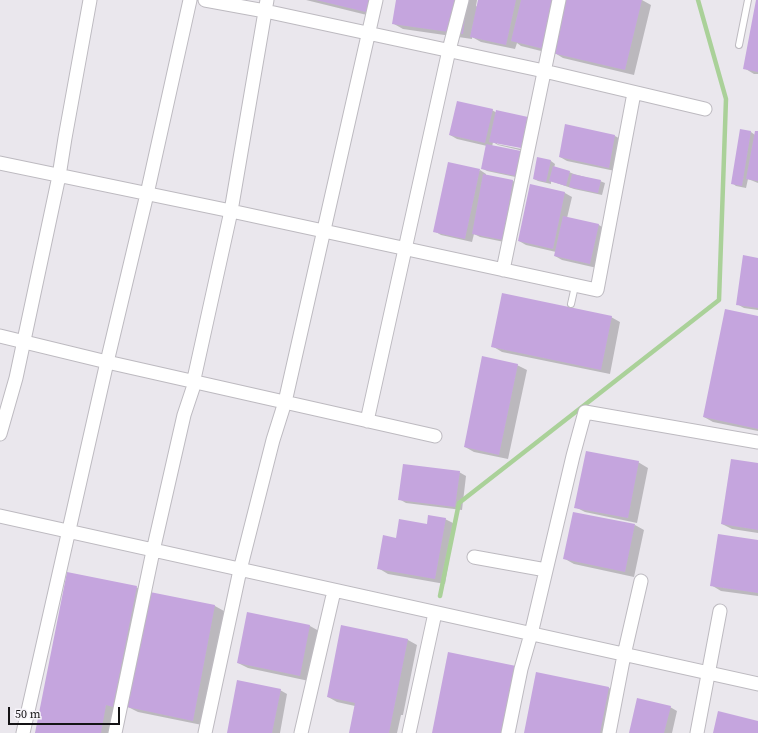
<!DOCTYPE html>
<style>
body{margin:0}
#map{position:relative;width:758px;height:733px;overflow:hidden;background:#eae7ed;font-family:"Source Serif 4",serif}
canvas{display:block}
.scale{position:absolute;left:8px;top:707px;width:112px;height:18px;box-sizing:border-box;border:2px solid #141315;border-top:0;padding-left:5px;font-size:12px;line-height:14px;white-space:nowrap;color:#141315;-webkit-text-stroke:3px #f7f4fa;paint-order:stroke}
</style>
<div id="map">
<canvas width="758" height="733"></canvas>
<div class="scale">50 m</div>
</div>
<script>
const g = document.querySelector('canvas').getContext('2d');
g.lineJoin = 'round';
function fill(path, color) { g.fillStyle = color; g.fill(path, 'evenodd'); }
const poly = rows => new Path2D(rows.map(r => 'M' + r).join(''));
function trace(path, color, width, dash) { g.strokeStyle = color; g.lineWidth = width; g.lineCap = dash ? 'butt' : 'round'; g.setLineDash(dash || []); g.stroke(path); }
fill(poly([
 [306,0,383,0,379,18],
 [397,0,477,0,476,6,478,7,479,0,642,0,651,5,634,75,563,58,553,52,553,54,521,46,517,43,515,49,481,42,472,37,472,39,403,29,394,24],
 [757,0,758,0,758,74,754,74,744,68],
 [492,110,497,113,527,118,534,122,528,152,498,145,493,142,492,147,520,152,525,155,520,178,487,171,483,169,487,146,457,139,450,135],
 [497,142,526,148,526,150,497,144],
 [566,126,615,136,622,140,615,171,567,161,560,157],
 [741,131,751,132,755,135,758,133,758,183,748,179,746,188,736,186,732,183],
 [538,158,551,161,555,164,554,168,569,172,574,174,600,181,605,183,602,195,574,189,551,181,551,184,538,181,534,179],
 [480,170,486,174,486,176,513,181,520,185,509,243,480,237,474,234,472,242,441,235,434,231],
 [531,185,565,193,572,197,567,218,599,225,605,229,597,268,562,260,555,256,556,252,526,245,519,241],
 [758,259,758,310,744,308,737,304],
 [611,317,620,322,610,374,502,352,492,346],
 [758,317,758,431,713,422,704,417],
 [517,365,527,370,508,459,474,452,465,447],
 [638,462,648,468,637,523,585,512,575,507],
 [758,464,758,533,732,529,722,524],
 [459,472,466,476,462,510,406,503,399,499],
 [445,519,455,524,445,584,388,574,378,568,397,539,428,525],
 [635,525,644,530,634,577,574,564,565,559],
 [758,541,758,596,721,591,711,585],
 [136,587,145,592,111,733,35,733],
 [151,593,215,606,224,611,202,725,138,712,128,707],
 [248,613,310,626,319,631,309,681,248,668,238,663],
 [342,627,408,640,417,645,403,715,401,715,397,733,350,733,355,706,337,702,328,697],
 [537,673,609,688,618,693,610,733,525,733],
 [280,690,287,694,280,733,228,733],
 [670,707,677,711,672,733,630,733]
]), '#0003');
trace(poly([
 [440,596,459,503,719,300,726,99,698,0]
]), '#aad199', 4.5);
fill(poly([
 [316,0,373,0,370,13],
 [396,0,467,0,463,34,392,24],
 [478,0,516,0,506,45,470,37],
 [521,0,556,0,544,49,511,41],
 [565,0,642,0,625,70,552,53],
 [756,0,758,0,758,72,743,69],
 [457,101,493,109,485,143,449,135],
 [496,110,528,117,521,148,489,142],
 [565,124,615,135,609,168,559,157],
 [740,129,751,131,742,186,731,184],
 [755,131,758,131,758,181,746,179],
 [486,144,521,151,516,176,481,169],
 [537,157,551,160,546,182,533,179],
 [448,162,480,169,465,239,433,232],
 [553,166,570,171,566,186,549,181],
 [483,174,513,180,503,240,472,234],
 [572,174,601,180,598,193,569,187],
 [530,184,565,192,553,249,518,241],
 [563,216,599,224,590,264,554,256],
 [743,255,758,258,758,308,736,305],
 [502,293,612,316,601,370,491,347],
 [725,309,758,316,758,429,703,417],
 [482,356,518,364,499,455,464,447],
 [586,451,639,461,628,518,574,508],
 [731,459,758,463,758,530,721,524],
 [403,464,460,471,455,507,398,500],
 [573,512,635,524,625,572,563,559],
 [428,515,446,518,435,579,377,569,383,535,396,538,399,519,427,524],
 [718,534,758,540,758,593,710,586],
 [67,572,137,586,113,707,106,705,101,733,35,733],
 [150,592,215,605,193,721,127,707],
 [247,612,310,625,300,676,237,663],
 [341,625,408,639,389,733,349,733,355,703,327,697],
 [448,652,516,666,502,733,432,733],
 [536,672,609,687,600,733,524,733],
 [237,680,281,689,272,733,227,733],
 [637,698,671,706,664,733,629,733],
 [718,711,758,721,758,733,713,733]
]), '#c5a5de');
const lane = poly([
 [739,45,748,0],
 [571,304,575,286]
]);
const street = poly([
 [205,0,265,11,544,71,705,109],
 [0,163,231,211,597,290,634,93],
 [503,270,559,0],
 [0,336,107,362,435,436],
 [367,421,449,50,462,0],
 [0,434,16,378,59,176,65,138,90,0],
 [0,516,758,684],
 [474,557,546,570],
 [23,733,107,362,147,194,190,0],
 [115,733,153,551,184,415,195,382,194,379,231,211,267,0],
 [205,733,240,570,273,440,285,402,376,0],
 [301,733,334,591],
 [409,733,435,613],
 [508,733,521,669,531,634,573,456,585,412,758,442],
 [609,733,624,655,641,581],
 [697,733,720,611]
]);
trace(lane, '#bdbac0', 8);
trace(street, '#bdbac0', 15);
trace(lane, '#fff', 6);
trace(street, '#fff', 13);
</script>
